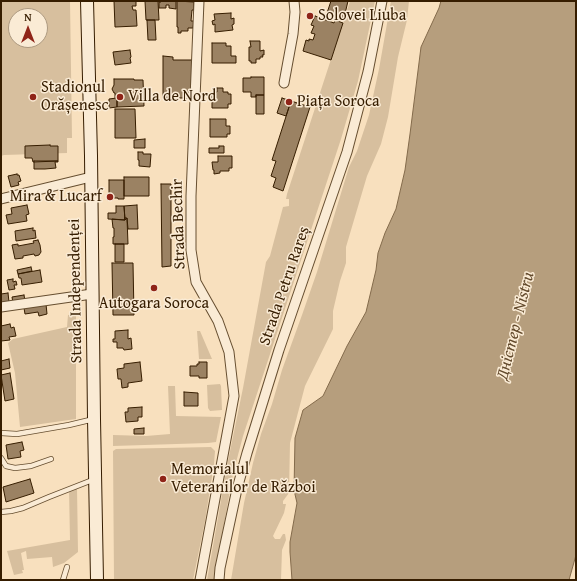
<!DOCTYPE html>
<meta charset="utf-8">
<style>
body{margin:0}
#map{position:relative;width:577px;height:581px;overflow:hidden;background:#f8e0be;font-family:"Gentium Book Plus",serif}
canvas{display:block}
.frame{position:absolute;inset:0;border:2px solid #361d00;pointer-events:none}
.north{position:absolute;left:8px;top:8px;width:40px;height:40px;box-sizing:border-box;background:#faebd5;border:1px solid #ac9980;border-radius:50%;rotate:0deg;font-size:11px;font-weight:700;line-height:16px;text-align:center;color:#361d00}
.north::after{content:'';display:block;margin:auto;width:14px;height:18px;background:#8f2418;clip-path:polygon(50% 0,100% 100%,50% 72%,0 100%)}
</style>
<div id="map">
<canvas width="577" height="581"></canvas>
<div class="frame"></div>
<div class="north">N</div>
</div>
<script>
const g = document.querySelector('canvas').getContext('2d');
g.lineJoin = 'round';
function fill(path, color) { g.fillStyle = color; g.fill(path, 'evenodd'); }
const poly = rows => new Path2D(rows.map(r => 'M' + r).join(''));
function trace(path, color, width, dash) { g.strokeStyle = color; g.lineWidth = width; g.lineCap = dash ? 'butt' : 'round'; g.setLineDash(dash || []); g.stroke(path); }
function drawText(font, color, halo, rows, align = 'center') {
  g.font = font + ' "Gentium Book Plus",serif'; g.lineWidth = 3; g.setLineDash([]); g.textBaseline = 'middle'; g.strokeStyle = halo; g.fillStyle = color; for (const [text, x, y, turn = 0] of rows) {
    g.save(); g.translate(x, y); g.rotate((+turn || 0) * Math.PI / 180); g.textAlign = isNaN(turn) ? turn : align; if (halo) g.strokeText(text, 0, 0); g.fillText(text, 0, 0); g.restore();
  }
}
fill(poly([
 [1,1,70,1,72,138,67,138,67,153,4,155,1,156],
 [16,16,40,16,40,40,16,40],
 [350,1,375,1,358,81,341,139,243,436,233,474,214,580,207,580,228,461,243,388,266,262,270,256,283,207,289,206,289,199,286,199,287,194],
 [391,1,409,1,407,20,398,57,388,117,381,144,367,176,346,247,346,263,340,281,333,311,333,329,305,386,290,443,289,493,283,501,283,504,286,504,284,513,273,536,275,539,280,539,283,534,285,534,286,540,282,550,281,580,231,580,244,503,253,463,261,434,272,404,282,370,302,315,317,272,349,167,357,151,369,115,379,69],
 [76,314,76,419,20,427,15,373,8,343,13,339,67,327,68,315],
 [197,331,200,331,212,359,199,359],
 [220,384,221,386,222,410,210,411,208,408,207,385],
 [168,386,175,386,176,416,221,417,216,442,208,443,113,446,113,435,146,436,170,434],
 [211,447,215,451,214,464,205,521,193,580,114,580,113,451,116,449],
 [77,488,78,552,64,563,53,567,52,557,27,559,26,551,21,553,24,570,22,570,23,573,14,575,7,551,70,540,69,489]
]), '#d7bf9e');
const water = poly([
 [441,1,576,1,576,555,569,580,292,580,290,552,290,542,297,503,294,490,295,438,303,410,323,396,347,346,366,312,376,270,378,253,385,233,396,209,405,170,410,134,421,47,439,8,441,1]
]);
fill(water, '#b69e7d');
trace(water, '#836a4b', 1);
const building = poly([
 [114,1,136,1,136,6,132,6,133,10,136,10,137,26,115,27,114,1],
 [145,1,158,1,159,20,146,20,145,1],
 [161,1,176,1,176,9,169,8,169,5,166,5,166,8,159,8,159,2,161,2,161,1],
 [177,1,194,2,194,10,192,10,191,21,194,21,193,28,188,28,188,31,181,31,181,33,178,33,178,27,177,27,177,1],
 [331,1,348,1,344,18,327,13,331,1],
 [231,13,231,19,234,18,234,24,232,25,233,30,215,32,215,24,213,25,212,21,215,20,214,14,231,13],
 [315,16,334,23,335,20,343,23,331,60,303,51,306,40,309,41,309,39,313,40,315,34,311,33,314,26,311,25,315,16],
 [147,20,155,20,156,40,148,40,147,20],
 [250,41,260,41,260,51,264,50,264,55,262,55,263,57,260,57,260,59,256,59,256,63,251,63,251,61,249,61,249,47,251,47,250,41],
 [212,43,226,43,226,46,231,46,231,56,236,56,236,63,212,63,212,43],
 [130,50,131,57,130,58,131,63,115,65,113,52,130,50],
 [163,56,173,57,173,60,192,60,191,98,163,98,163,56],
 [251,77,264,77,264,95,256,95,256,97,251,97,251,92,243,92,243,78,251,78,251,77],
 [114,79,134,79,134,80,143,80,144,106,117,107,117,98,115,98,115,93,114,93,112,89,114,85,114,79],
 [217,88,223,88,223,92,228,92,228,94,231,94,231,104,228,104,228,108,212,108,212,92,217,92,217,88],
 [256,95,264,95,264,114,256,114,256,95],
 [117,98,117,107,109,108,109,99,117,98],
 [282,98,291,101,286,116,277,113,282,98],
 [291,101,310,107,283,191,273,187,276,178,271,176,276,161,272,160,291,101],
 [115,109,135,109,136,138,115,138,115,109],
 [210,119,226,119,226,126,230,126,230,134,227,134,227,137,210,137,210,119],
 [145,139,145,148,134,148,134,140,145,139],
 [50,145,50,146,58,146,58,161,33,162,32,158,25,158,25,146,50,145],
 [219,146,224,146,224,153,209,153,209,148,219,148,219,146],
 [138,152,143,152,143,154,151,154,150,167,139,166,139,160,138,160,138,152],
 [218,156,232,156,232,168,229,168,229,171,220,171,220,173,214,174,214,170,213,170,212,162,218,162,218,156],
 [34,161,58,161,58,162,55,162,56,168,45,169,34,169,34,161],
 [17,174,17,175,19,175,21,181,18,182,19,185,11,187,8,176,17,174],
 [124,177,149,177,149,196,124,196,124,177],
 [109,180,124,180,124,199,118,199,118,198,109,198,109,180],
 [161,184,171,184,171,266,162,267,161,184],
 [27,205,29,214,26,215,27,221,8,224,6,215,12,214,11,208,27,205],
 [137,205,138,229,128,229,127,218,125,220,124,206,137,205],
 [116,206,124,206,125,220,108,219,108,213,116,213,116,206],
 [125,218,127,218,128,244,113,244,113,237,114,237,114,228,113,228,112,219,125,220,125,218],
 [33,228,33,231,35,230,36,238,16,241,15,231,33,228],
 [38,240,40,245,41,252,39,255,35,256,34,254,23,256,23,258,15,259,12,245,18,244,18,246,34,243,33,241,38,240],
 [115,244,124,244,124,262,115,262,115,244],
 [112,263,133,263,134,315,113,315,112,263],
 [31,267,32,271,18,274,17,270,31,267],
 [40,270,42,282,22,285,21,278,19,278,18,274,40,270],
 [13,279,13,282,16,281,17,285,14,285,15,289,9,290,7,280,13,279],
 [8,293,9,302,1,303,1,294,8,293],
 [24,295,25,301,13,303,12,297,24,295],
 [46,304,47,314,39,316,38,312,25,314,24,308,46,304],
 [10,324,11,328,14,327,16,336,9,337,10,340,1,341,1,326,10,324],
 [128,330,128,339,131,338,132,349,124,350,123,348,117,348,117,342,113,342,113,339,115,339,115,331,128,330],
 [9,359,10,368,1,370,1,361,9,359],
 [140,362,142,381,128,383,128,387,122,388,121,379,118,379,117,369,124,368,124,364,140,362],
 [199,362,207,362,207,378,199,378,199,376,190,376,190,366,197,366,197,364,199,364,199,362],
 [10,373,14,399,5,401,1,375,10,373],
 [184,392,198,393,198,406,184,406,184,392],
 [142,407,142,417,138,417,138,421,126,422,125,412,128,412,128,408,142,407],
 [144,428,144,434,134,434,134,429,144,428],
 [22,442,24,450,20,451,21,457,8,459,6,445,22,442],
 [30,479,34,493,6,502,3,487,30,479]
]);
fill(building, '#9b8263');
trace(building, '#361d00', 1);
const lane = poly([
 [1,433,17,434,69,425,94,419],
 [1,458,6,466,15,468,31,466,51,459],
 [1,512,11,511,23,508,49,497,95,479],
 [63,580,67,567]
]);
const street = poly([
 [199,1,191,196,191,250,196,282,218,321,229,352,234,396,200,580],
 [284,83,293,34,295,12,294,1],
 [1,199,91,177],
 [1,307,92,294],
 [219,580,220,568,237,489,247,453,279,350,347,152,368,72,382,1]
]);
const secondary = poly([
 [87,1,91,156,94,419,97,580]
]);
trace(lane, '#664e30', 6);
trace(street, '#664e30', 11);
trace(secondary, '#361d00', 14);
trace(lane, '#faebd5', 4.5);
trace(street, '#faebd5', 9);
trace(secondary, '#faebd5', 12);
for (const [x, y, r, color] of [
 [310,16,4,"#8f2418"],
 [33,97,4,"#8f2418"],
 [120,97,4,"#8f2418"],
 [289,102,4,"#8f2418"],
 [110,197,4,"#8f2418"],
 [154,288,4,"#8f2418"],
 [163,479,4,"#8f2418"]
]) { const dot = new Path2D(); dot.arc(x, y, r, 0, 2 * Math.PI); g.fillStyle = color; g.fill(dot); trace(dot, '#faebd5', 1.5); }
drawText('16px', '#361d00', '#faebd5', [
 ["Solovei Liuba",318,16],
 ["Stadionul",41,88],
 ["Orășenesc",41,106],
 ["Villa de Nord",128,97],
 ["Piața Soroca",297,102],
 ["Mira & Lucarf",102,197,"right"],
 ["Autogara Soroca",154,304,"center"],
 ["Memorialul",171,470],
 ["Veteranilor de Război",171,488]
], 'left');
drawText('16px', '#361d00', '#faebd5', [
 ["Strada Bechir",179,224,-92],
 ["Strada Petru Rareș",285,286,-71],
 ["Strada Independenței",76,291,-91]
]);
drawText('italic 17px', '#634a2c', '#faebd5', [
 ["Дністер - Nistru",516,326,-76]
]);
</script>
